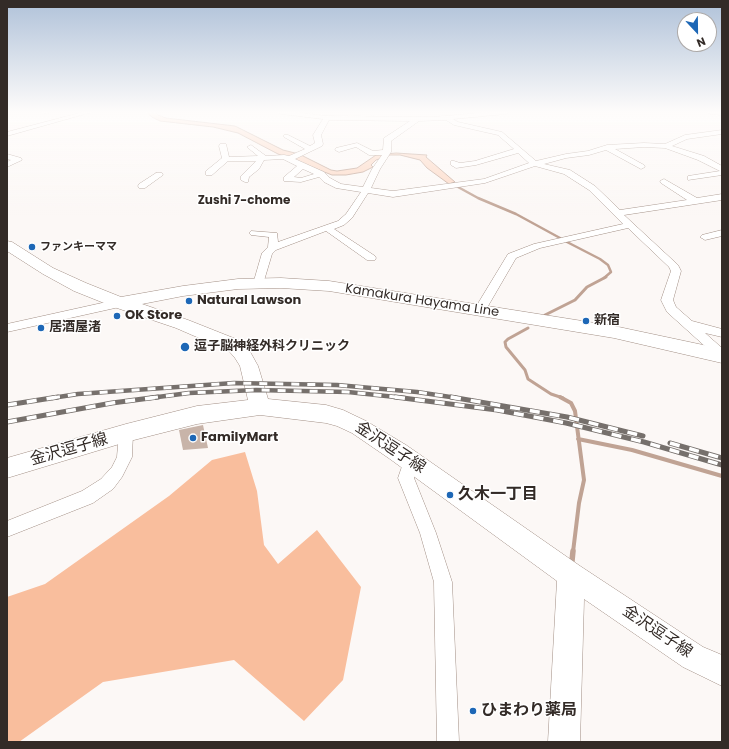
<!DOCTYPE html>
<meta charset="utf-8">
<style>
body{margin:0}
#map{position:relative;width:729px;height:749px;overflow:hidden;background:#fcf8f6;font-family:Poppins,sans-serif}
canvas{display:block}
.frame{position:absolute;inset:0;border:8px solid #332b27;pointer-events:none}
.north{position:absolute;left:677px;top:12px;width:40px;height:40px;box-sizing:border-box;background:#fff;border:1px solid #adaaa9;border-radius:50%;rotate:158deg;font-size:11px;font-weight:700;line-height:16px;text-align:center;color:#332b27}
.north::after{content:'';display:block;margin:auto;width:14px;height:18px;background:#1d67b6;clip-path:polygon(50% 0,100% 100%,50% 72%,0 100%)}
</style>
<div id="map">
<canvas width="729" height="749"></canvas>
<div class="frame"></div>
<div class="north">N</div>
</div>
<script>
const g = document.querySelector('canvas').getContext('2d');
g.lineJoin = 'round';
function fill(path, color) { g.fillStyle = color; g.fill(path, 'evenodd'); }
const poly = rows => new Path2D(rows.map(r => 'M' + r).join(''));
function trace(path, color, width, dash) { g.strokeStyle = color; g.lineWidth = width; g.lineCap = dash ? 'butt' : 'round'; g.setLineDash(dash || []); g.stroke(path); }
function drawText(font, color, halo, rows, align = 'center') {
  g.font = font + ' Poppins,"Noto Sans JP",sans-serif'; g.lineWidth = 3; g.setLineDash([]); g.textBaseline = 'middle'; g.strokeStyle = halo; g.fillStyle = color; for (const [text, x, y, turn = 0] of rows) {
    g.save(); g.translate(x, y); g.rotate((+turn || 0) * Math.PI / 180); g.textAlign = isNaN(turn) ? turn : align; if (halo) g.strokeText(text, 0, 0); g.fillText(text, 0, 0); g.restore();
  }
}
fill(poly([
 [245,452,257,491,264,545,278,564,317,530,361,587,343,680,304,721,234,660,103,682,19,742,7,742,7,597,45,584,169,496,212,460]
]), '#f9be9d');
const water = poly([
 [146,112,155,112,158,115,166,118,235,126,283,150,299,154,331,170,337,171,357,168,376,155,396,153,427,155,426,157,455,182,449,184,427,168,420,160,400,155,390,155,376,160,371,165,373,167,363,172,346,175,332,175,278,154,238,133,213,127,160,121,152,117,146,112]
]);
fill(water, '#fcd7c3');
trace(water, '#c0a394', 1);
trace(poly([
 [458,187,478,198,516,214,560,238],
 [567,242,600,259,608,265,611,272,604,278]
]), '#c0a394', 2.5);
trace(poly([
 [545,315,575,300,587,287,606,277],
 [528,328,508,339,505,342,506,347,525,370,528,379,551,394,563,398]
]), '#c0a394', 3);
trace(poly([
 [560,397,571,403,575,411,584,480,579,503,573,552],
 [578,439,632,450,722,476]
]), '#c0a394', 4);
trace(poly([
 [572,561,573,551]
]), '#c0a394', 5.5);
fill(poly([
 [203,425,208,448,183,450,179,430]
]), '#c8b4a9');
const street = poly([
 [42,112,50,112,47,114,42,112],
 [83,112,92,112,7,136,7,132,83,112],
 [278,112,293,112,327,116,433,117,490,112,509,112,506,114,453,119,458,122,502,132,536,161,566,154,588,151,607,145,644,143,665,144,685,135,722,130,722,134,687,139,672,146,704,156,722,166,722,175,688,180,688,176,720,171,698,160,665,148,644,147,615,149,644,165,645,167,641,169,606,150,589,155,566,158,544,164,570,170,595,186,620,210,687,200,661,183,660,181,664,179,697,198,722,194,722,200,624,215,678,265,681,271,673,300,676,307,692,321,722,329,722,337,705,333,722,348,722,360,718,358,667,312,661,300,671,271,669,267,628,228,540,248,516,258,484,313,476,313,474,310,508,254,534,244,623,224,589,190,564,174,535,166,485,183,393,197,368,193,352,218,344,225,334,229,375,256,376,258,375,260,367,260,326,231,276,250,272,254,263,284,262,286,258,287,254,286,253,284,262,253,268,247,269,237,251,235,249,233,251,231,277,233,278,242,338,221,346,214,361,192,336,188,324,182,319,177,301,182,284,181,284,177,297,166,283,159,264,160,259,169,249,177,248,182,245,182,241,180,241,176,256,161,228,161,212,175,206,175,206,171,222,158,219,146,220,144,226,144,229,157,258,156,247,147,251,145,266,156,284,155,289,156,305,149,284,137,284,135,288,135,310,146,315,143,313,135,323,119,281,114,278,112],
 [329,120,410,121,384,138,383,150,373,151,357,143,336,148,335,150,339,152,356,147,369,155,382,155,372,169,363,187,341,184,330,178,324,172,295,159,322,146,323,144,321,135,329,120],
 [446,120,454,125,498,135,514,149,475,161,460,163,454,161,451,161,451,165,456,168,476,165,518,153,529,163,484,179,393,191,371,188,380,169,391,152,391,141,419,121,446,120],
 [303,169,314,174,301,178,294,177,303,169],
 [707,112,722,112,722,115,710,114,707,112],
 [7,154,21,158,22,160,7,167,7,162,11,160,7,159,7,154],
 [156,173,162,173,163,175,145,188,139,188,138,186,139,184,156,173],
 [722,230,722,236,705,240,700,237,702,235,722,230],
 [120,299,124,300,126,303,124,306,7,332,7,324,120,299],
 [126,427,131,429,133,433,132,457,122,477,113,489,93,503,7,537,7,521,82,491,101,479,112,467,117,457,119,433,121,429,126,427],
 [411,453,416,455,419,460,414,478,436,533,452,582,459,742,437,742,434,582,420,533,398,478,406,455,411,453]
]);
const secondary = poly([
 [7,241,12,242,53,268,86,283,121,297,183,286,238,279,281,278,329,281,614,326,722,349,722,363,614,338,329,291,281,288,238,289,183,296,142,304,188,320,241,341,248,348,258,366,268,399,326,405,343,410,366,421,406,445,580,566,703,647,722,655,722,686,683,667,584,599,580,742,548,742,557,581,390,459,352,433,337,426,326,423,260,415,197,424,126,442,7,478,7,458,126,424,197,406,248,400,240,366,235,358,229,351,176,328,114,307,74,291,43,274,7,251,7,241]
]);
trace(street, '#a28f85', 1);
trace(secondary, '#a28f85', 1);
fill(street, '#fff');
fill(secondary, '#fff');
const railFar1 = poly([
 [52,398,78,394,234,383,337,385,417,392,457,398],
 [150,398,189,393,256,390,348,392,405,398]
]);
const rail = poly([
 [395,397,497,410,566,423,644,442,722,465],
 [451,397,567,417,643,436],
 [7,405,58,397],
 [7,422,112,403,158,397],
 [670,443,722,458]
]);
trace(railFar1, '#76706c', 4.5);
trace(rail, '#76706c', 5);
trace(railFar1, '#fff', 3, [8]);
trace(rail, '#fff', 3.5, [10]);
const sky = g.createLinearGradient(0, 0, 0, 216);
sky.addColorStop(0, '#b0c2d9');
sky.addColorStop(0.52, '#fefcfb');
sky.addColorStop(1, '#fefcfb00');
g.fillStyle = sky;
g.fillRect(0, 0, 729, 216);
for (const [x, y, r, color] of [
 [32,247,4,"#1d67b6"],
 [189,301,4,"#1d67b6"],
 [117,316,4,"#1d67b6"],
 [586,321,4,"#1d67b6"],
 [41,328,4,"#1d67b6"],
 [185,347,5,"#1d67b6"],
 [193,438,4,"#1d67b6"],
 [450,495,4,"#1d67b6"],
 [473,711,4,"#1d67b6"]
]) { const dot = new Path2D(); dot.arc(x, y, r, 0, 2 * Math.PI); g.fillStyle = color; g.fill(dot); trace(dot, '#fff', 1.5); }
drawText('bold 11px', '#332b27', '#fff', [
 ["ファンキーママ",40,247]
], 'left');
drawText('bold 12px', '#332b27', '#fff', [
 ["Zushi 7-chome",244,201]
]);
drawText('bold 13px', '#332b27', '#fff', [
 ["Natural Lawson",197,301],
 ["OK Store",125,316],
 ["新宿",594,321],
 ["居酒屋渚",49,328],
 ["逗子脳神経外科クリニック",194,347],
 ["FamilyMart",201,438]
], 'left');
drawText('13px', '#332b27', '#fff', [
 ["Kamakura Hayama Line",422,301,9]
]);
drawText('16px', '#332b27', '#fff', [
 ["金沢逗子線",390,448,33],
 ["金沢逗子線",69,450,-16],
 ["金沢逗子線",657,632,34]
]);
drawText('bold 16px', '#332b27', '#fff', [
 ["久木一丁目",458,495],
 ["ひまわり薬局",481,711]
], 'left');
</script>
